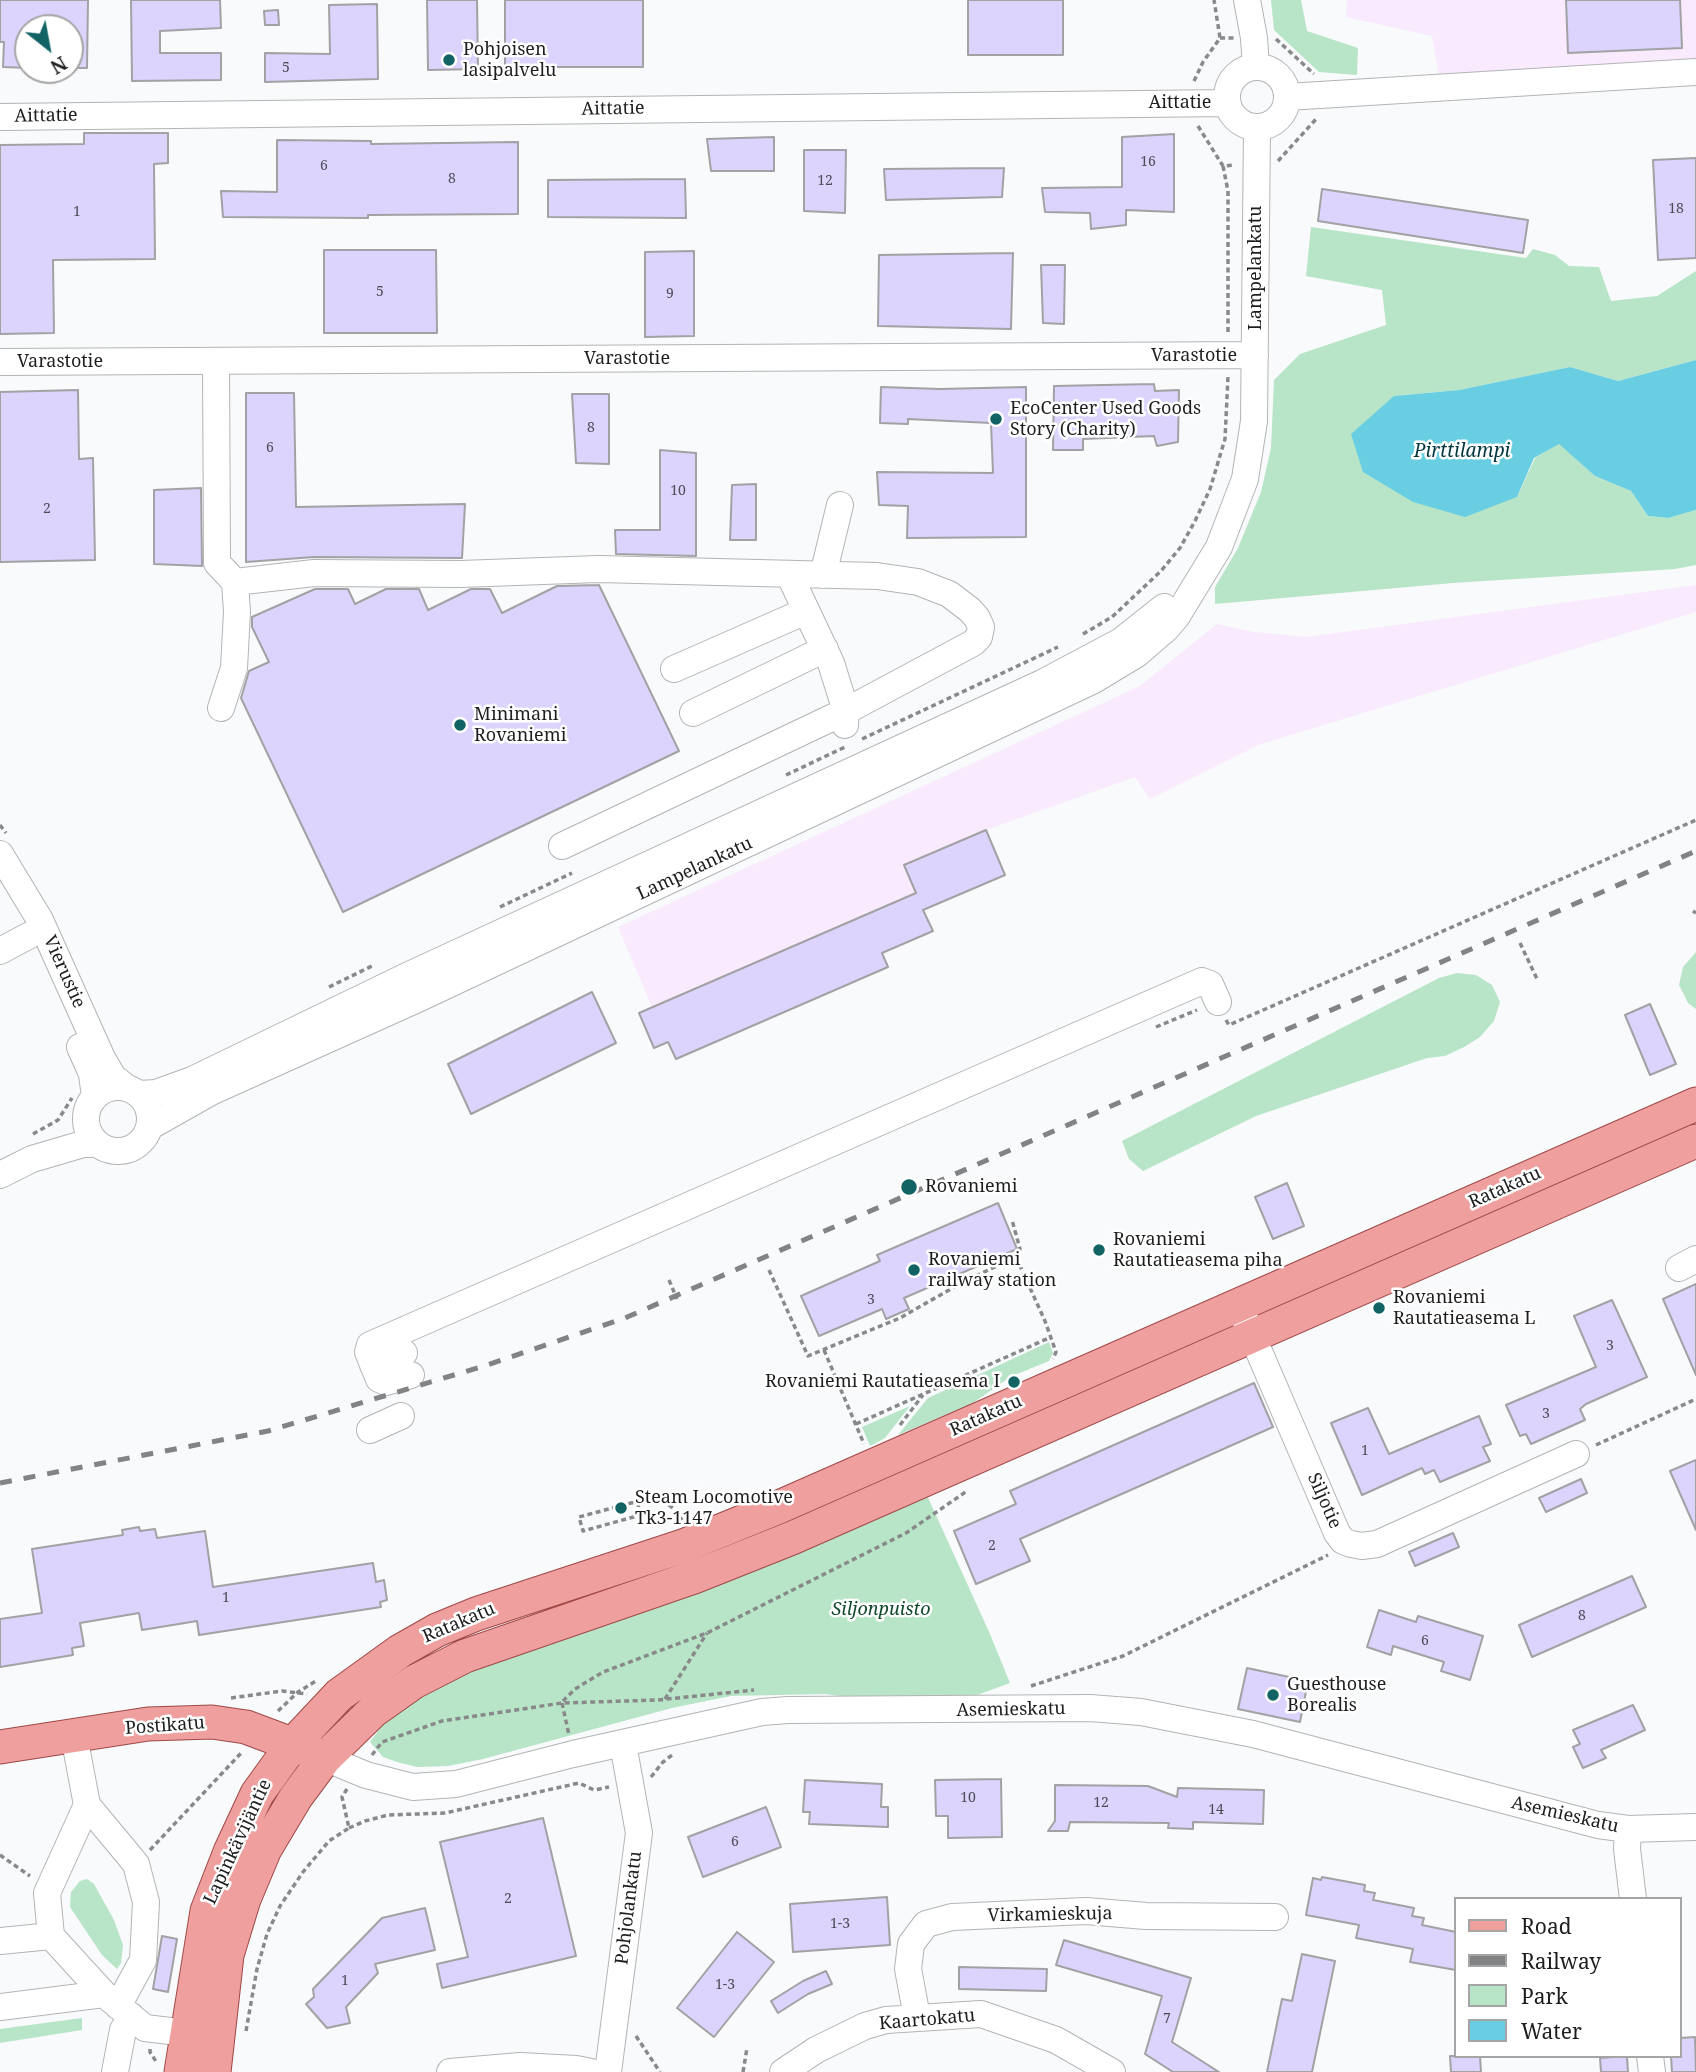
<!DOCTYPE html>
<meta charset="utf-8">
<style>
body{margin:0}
#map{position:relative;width:1696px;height:2072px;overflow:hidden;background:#f8fafb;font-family:"Noto Serif",serif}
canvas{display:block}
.legend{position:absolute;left:1454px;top:1897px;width:228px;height:161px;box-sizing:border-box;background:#fff;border:2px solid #a5a5a5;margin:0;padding:9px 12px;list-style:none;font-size:21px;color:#1d1e1f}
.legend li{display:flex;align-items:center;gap:14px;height:35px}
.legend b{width:35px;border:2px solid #a5a5a5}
.north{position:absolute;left:14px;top:14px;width:70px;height:70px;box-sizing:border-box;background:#fff;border:2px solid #a5a5a5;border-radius:50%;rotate:149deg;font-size:19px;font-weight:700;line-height:28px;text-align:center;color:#1d1e1f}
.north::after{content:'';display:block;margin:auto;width:24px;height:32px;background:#126364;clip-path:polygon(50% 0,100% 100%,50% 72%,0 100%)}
</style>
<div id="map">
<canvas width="1696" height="2072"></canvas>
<ul class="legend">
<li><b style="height:9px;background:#ef9f9d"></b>Road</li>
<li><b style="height:9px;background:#828384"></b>Railway</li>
<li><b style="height:19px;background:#b8e5c8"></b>Park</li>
<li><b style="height:19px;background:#69cee2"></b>Water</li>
</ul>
<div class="north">N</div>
</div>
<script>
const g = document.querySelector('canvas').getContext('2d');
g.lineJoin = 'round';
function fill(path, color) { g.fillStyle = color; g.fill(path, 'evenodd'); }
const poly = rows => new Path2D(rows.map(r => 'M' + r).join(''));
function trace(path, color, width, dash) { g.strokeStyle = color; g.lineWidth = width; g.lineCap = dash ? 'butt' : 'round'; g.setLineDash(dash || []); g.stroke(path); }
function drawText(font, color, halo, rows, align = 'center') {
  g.font = font + ' "Noto Serif",serif'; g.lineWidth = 5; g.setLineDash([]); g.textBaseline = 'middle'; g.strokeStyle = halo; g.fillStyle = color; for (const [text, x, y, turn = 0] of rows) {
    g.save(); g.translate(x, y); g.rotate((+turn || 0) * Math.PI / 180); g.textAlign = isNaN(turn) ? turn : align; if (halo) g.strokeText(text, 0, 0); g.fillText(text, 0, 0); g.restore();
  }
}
fill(poly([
 [1347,0,1696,0,1696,61,1439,76,1432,36,1346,17],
 [1696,585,1696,612,1261,744,1150,799,1135,777,986,830,904,865,916,893,652,1007,618,927,1140,686,1217,624,1254,632,1306,637]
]), '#f9eafd');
fill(poly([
 [1271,0,1301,0,1307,31,1358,48,1357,75,1319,72,1274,30],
 [1311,227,1526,258,1533,249,1555,255,1569,266,1599,267,1611,301,1657,296,1696,271,1696,360,1618,381,1570,367,1459,390,1394,396,1517,497,1535,458,1559,443,1595,476,1631,491,1648,516,1668,518,1696,510,1696,565,1675,569,1453,583,1215,604,1215,587,1238,548,1261,492,1271,448,1274,380,1300,354,1386,325,1382,290,1306,276],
 [1696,952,1696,1009,1688,1003,1679,985,1683,967],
 [1457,973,1476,975,1492,985,1500,1002,1494,1021,1480,1037,1464,1047,1445,1056,1427,1058,1256,1116,1143,1171,1129,1159,1122,1141,1439,978],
 [1049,1342,1053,1353,1049,1361,1010,1377,973,1403,898,1435,928,1398],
 [910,1406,885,1438,870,1446,862,1427],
 [925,1491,990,1634,1010,1683,969,1698,872,1700,825,1694,731,1696,672,1708,483,1759,448,1766,417,1767,397,1762,383,1757,370,1742,388,1717,434,1685],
 [87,1879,94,1884,114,1920,123,1945,121,1963,117,1969,102,1955,70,1907,71,1892,80,1881],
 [82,2018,82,2030,0,2043,0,2029]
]), '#b8e5c8');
fill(poly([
 [1696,360,1696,510,1668,518,1648,516,1631,491,1595,476,1559,444,1534,458,1517,497,1465,517,1413,502,1363,472,1351,434,1394,396,1459,390,1570,367,1618,381]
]), '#69cee2');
const building = poly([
 [0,0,88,0,87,68,70,68,70,28,28,28,28,68,3,67,4,42,0,42,0,0],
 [131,0,220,0,221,28,160,31,160,53,221,53,221,80,132,81,131,0],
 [427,0,477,0,478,69,428,70,427,0],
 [505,0,643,0,643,67,505,67,505,0],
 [968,0,1063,0,1063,55,968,55,968,0],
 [1566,0,1680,0,1682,48,1568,53,1566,0],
 [377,4,378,79,265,82,265,53,330,54,329,5,377,4],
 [278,10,279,25,265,25,264,11,278,10],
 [84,133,168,133,168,163,154,164,155,259,53,260,54,333,0,334,0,145,84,144,84,133],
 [1174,134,1174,212,1126,210,1126,225,1091,229,1090,213,1045,212,1042,188,1122,187,1122,137,1174,134],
 [774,137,774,171,711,171,707,139,774,137],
 [277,140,371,141,371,144,518,142,518,214,368,215,368,218,223,217,221,191,277,192,277,140],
 [804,150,846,150,845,213,804,211,804,150],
 [1696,158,1696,258,1658,260,1653,160,1696,158],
 [1004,168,1002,197,886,200,884,169,1004,168],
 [685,179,686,218,548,217,548,180,685,179],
 [1322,189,1528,220,1523,253,1318,221,1322,189],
 [324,250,436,250,437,333,324,333,324,250],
 [694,251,694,336,645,337,645,252,694,251],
 [1013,253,1011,329,878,326,879,255,1013,253],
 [1041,265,1065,265,1064,324,1043,323,1041,265],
 [1154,384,1155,391,1179,390,1178,442,1157,446,1154,436,1083,439,1083,450,1053,450,1054,386,1154,384],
 [881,387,940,389,1026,387,1026,537,907,538,908,506,879,505,877,472,993,473,991,423,908,419,908,424,880,423,881,387],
 [78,390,79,459,93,458,95,560,0,562,0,392,78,390],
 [246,393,294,393,296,507,465,504,462,558,314,557,246,562,246,393],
 [572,394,609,394,609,464,576,463,572,394],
 [660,450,696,453,696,556,616,554,615,530,660,530,660,450],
 [756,484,756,540,730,540,732,485,756,484],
 [201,488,202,566,154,564,154,490,201,488],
 [599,585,679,751,343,912,241,698,249,671,269,662,252,627,252,617,315,589,348,589,355,604,386,589,419,589,428,610,471,589,490,589,502,613,557,586,599,585],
 [986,830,1005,875,923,910,933,931,882,953,888,967,676,1059,668,1042,654,1048,639,1013,916,893,904,865,986,830],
 [592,992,616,1043,471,1114,448,1064,592,992],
 [1650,1004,1676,1064,1650,1075,1625,1015,1650,1004],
 [1287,1183,1304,1226,1273,1239,1255,1197,1287,1183],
 [998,1203,1017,1249,904,1298,909,1309,886,1319,882,1309,819,1336,801,1296,880,1261,877,1255,998,1203],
 [1696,1284,1696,1375,1663,1299,1696,1284],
 [1612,1300,1647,1377,1586,1404,1580,1409,1585,1420,1531,1444,1526,1434,1520,1436,1506,1405,1596,1367,1574,1316,1612,1300],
 [1254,1383,1273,1427,1020,1539,1030,1561,976,1584,954,1531,1016,1504,1010,1491,1254,1383],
 [1368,1408,1389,1454,1479,1416,1491,1444,1483,1447,1490,1461,1440,1482,1434,1470,1425,1474,1422,1468,1362,1495,1331,1423,1368,1408],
 [1696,1460,1696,1530,1670,1471,1696,1460],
 [1581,1479,1587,1493,1546,1512,1539,1498,1581,1479],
 [139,1527,140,1531,155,1529,157,1538,205,1531,213,1587,373,1563,376,1582,384,1580,387,1600,380,1602,381,1607,199,1635,197,1621,142,1630,139,1613,80,1623,84,1646,72,1648,73,1655,0,1667,0,1619,42,1613,32,1549,123,1535,122,1530,139,1527],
 [1453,1533,1459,1547,1415,1566,1409,1552,1453,1533],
 [1632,1576,1646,1607,1532,1657,1519,1625,1632,1576],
 [1379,1610,1416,1622,1418,1616,1483,1636,1470,1680,1441,1671,1444,1662,1393,1646,1391,1655,1367,1647,1379,1610],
 [1247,1668,1308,1681,1300,1722,1238,1709,1247,1668],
 [1633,1705,1645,1730,1601,1750,1606,1758,1583,1768,1573,1747,1580,1744,1573,1730,1633,1705],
 [1001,1779,1002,1837,948,1838,948,1816,936,1816,935,1780,1001,1779],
 [805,1780,882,1784,881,1807,888,1807,888,1827,809,1824,810,1812,803,1812,805,1780],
 [1055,1785,1148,1786,1177,1797,1178,1788,1264,1790,1263,1824,1193,1822,1193,1829,1168,1828,1169,1823,1070,1822,1068,1831,1048,1831,1055,1821,1055,1785],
 [766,1807,781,1847,703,1877,688,1837,766,1807],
 [543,1818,576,1956,442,1988,437,1964,468,1957,440,1842,543,1818],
 [1322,1877,1365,1885,1364,1891,1375,1893,1373,1900,1414,1908,1412,1916,1424,1918,1422,1925,1456,1932,1456,1970,1410,1962,1413,1949,1356,1938,1359,1925,1306,1915,1313,1878,1321,1880,1322,1877],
 [887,1897,890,1945,793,1952,790,1904,887,1897],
 [425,1908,435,1950,375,1964,378,1973,346,2007,350,2023,327,2028,306,2004,314,1997,313,1989,382,1918,425,1908],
 [737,1932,774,1962,714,2037,677,2008,737,1932],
 [162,1936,177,1939,168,1992,153,1989,162,1936],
 [1064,1940,1191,1978,1172,2042,1219,2072,1173,2072,1145,2054,1162,1996,1056,1965,1064,1940],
 [1302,1954,1335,1961,1312,2072,1267,2072,1282,1999,1292,2001,1302,1954],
 [959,1967,1047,1969,1046,1991,959,1989,959,1967],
 [826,1971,832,1984,808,1994,778,2013,771,2001,803,1981,826,1971],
 [1695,2037,1696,2072,1672,2072,1671,2056,1680,2056,1680,2038,1695,2037],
 [1450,2056,1480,2056,1481,2072,1451,2072,1450,2056],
 [1627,2056,1628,2072,1601,2072,1600,2058,1627,2056]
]);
fill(building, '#ddd4fe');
trace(building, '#a2a1a3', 2);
const minor = poly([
 [1247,0,1254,38,1256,67],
 '1227 97a30 30 0 1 1 60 0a30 30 0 1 1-60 0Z',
 [1287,97,1696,72],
 [0,117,1227,103],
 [216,361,217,563,235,582,237,612,234,668,221,708],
 [0,362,1255,355],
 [789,574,831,663,846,711,845,725],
 [823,575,840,505],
 [235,582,314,573,461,574,598,569,877,576,918,582,949,594,970,610,977,618,981,627,979,637,973,643,846,711,562,846],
 [674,669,806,611],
 [693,713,825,649],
 [0,854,40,920,102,1058,113,1077,127,1088],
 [0,951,30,935],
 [80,1047,92,1074,95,1097],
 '86 1119a32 32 0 1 1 64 0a32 32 0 1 1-64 0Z',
 [138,1094,156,1093,192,1080,409,975,1042,683,1121,641,1164,607],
 [149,1127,211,1092,420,998,1094,680,1137,654,1166,629,1177,616,1219,547,1245,479,1254,421,1257,128],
 [0,1175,32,1159,83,1144,97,1144],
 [1679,1268,1696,1259],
 [1245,1319,1337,1533,1343,1541,1351,1544,1362,1546,1377,1544,1576,1454],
 [373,1365,404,1353],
 [411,1375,386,1382,379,1379,368,1352,370,1345,1202,981,1210,984,1218,1002],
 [370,1430,401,1416],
 [74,1736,87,1805,136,1864,146,1902,143,1960,118,2006],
 [325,1758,366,1775,413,1787,456,1784,573,1754,762,1712,788,1710,1090,1708,1141,1712,1253,1734,1598,1825,1628,1829,1696,1827],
 [1628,1829,1627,1849,1633,1899],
 [51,1936,47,1893,87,1805],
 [0,1941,51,1936,104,1994,145,2028,187,2033],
 [0,2007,104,1994],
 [917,2017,908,1969,911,1944,926,1924,952,1917,1086,1911,1146,1916,1275,1917],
 [1650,2056,1652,2072],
 [115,2072,123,2030,131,2016],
 [450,2072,520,2066,576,2069,591,2072],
 [608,2072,639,1833,623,1744],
 [783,2072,816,2050,865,2026,886,2020,981,2014,1056,2040,1112,2072]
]);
const major = poly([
 [0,1747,148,1724,212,1722,246,1727,310,1751],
 [181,2072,207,1911,230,1852,257,1794,293,1744,339,1695,400,1651,437,1630,476,1614,683,1546,779,1507,1696,1104],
 [214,2072,227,1955,244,1899,265,1849,296,1797,325,1758,373,1711,414,1682,465,1656,694,1577,792,1538,1696,1141]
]);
trace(minor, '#b2b4b5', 28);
trace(major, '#9f4847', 35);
trace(poly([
 [1220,38,1234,38],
 [1276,39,1314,74],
 [1194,81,1203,62,1220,38,1214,0],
 [1198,126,1223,166,1235,165],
 [1278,161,1317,118],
 [1223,166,1228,191,1228,335],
 [1083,634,1112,617,1161,571,1180,548,1195,521,1210,489,1225,439,1228,377],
 [862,739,1058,647],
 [786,775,845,747],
 [0,825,6,833],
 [500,907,572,873],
 [1693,911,1696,913],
 [1520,943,1538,981],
 [329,987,372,966],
 [1226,1020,1229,1025,1696,820],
 [1156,1027,1197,1010],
 [33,1134,58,1120,72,1098],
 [1016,1257,1045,1321,1056,1352,1053,1359],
 [769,1270,808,1356,900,1318,963,1282,1016,1257,1020,1249,1012,1220],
 [959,1274,963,1282],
 [669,1280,677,1299],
 [824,1350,864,1444],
 [856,1424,1049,1338],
 [900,1425,923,1395],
 [1596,1445,1696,1399],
 [639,1502,637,1516,583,1531,579,1517,631,1503,661,1499,673,1508,682,1520],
 [1031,1686,1123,1656,1328,1555],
 [231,1698,282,1691,307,1694],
 [665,1699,707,1633],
 [563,1701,575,1689,603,1672,707,1633,906,1533,967,1491],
 [562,1703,569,1735],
 [278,1711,298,1692,316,1681],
 [372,1755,382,1742,442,1721,562,1703,658,1700,754,1690],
 [651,1777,663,1762,672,1755],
 [349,1828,365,1821,388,1815,445,1813,579,1783,594,1790,609,1787],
 [150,1850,243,1751],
 [0,1855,30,1876],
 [246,2031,257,1969,267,1934,280,1906,303,1872,329,1841,349,1828,342,1797,347,1789],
 [636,2036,660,2072],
 [150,2049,150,2052,157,2063],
 [743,2072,747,2048]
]), '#87898a', 3.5, [5, 3.5]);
trace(minor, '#fff', 26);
trace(major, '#ef9f9d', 33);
trace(poly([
 [0,1483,268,1431,487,1365,625,1318,1696,851]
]), '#828384', 5, [12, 12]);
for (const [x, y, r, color] of [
 [449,60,7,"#126364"],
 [996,419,7,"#126364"],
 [460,725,7,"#126364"],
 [909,1187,9,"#126364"],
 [1099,1250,7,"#126364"],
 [914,1270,7,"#126364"],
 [1379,1308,7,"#126364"],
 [1014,1382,7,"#126364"],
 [621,1508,7,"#126364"],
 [1273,1695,7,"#126364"]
]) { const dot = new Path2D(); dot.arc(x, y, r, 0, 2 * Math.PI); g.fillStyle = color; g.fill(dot); trace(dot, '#fff', 2.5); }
drawText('14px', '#4d4c57', null, [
 ["5",286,68],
 ["16",1148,162],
 ["6",324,166],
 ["8",452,179],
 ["12",825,181],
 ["18",1676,209],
 ["1",77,212],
 ["5",380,292],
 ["9",670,294],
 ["8",591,428],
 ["6",270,448],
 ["10",678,491],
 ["2",47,509],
 ["3",871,1300],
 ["3",1610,1346],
 ["3",1546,1414],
 ["1",1365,1451],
 ["2",992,1546],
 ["1",226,1598],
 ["8",1582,1616],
 ["6",1425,1641],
 ["10",968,1798],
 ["12",1101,1803],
 ["14",1216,1810],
 ["6",735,1842],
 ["2",508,1899],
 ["1-3",840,1924],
 ["1",345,1981],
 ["1-3",725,1985],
 ["7",1167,2019]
]);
drawText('18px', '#1d1e1f', '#fff', [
 ["Pohjoisen",463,50],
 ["lasipalvelu",463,71],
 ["EcoCenter Used Goods",1010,409],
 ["Story (Charity)",1010,430],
 ["Minimani",474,715],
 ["Rovaniemi",474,736],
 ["Rovaniemi",925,1187],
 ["Rovaniemi",1113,1240],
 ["Rautatieasema piha",1113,1261],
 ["Rovaniemi",928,1260],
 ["railway station",928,1281],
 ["Rovaniemi",1393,1298],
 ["Rautatieasema L",1393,1319],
 ["Rovaniemi Rautatieasema I",1000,1382,"right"],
 ["Steam Locomotive",635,1498],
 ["Tk3-1147",635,1519],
 ["Guesthouse",1287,1685],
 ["Borealis",1287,1706]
], 'left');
drawText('18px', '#1d1e1f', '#fff', [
 ["Aittatie",1180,103],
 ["Aittatie",613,109,-1],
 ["Aittatie",46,116,-1],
 ["Lampelankatu",1256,268,-90],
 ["Varastotie",1194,356],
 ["Varastotie",627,359],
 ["Varastotie",60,362],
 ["Lampelankatu",695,869,-25],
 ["Vierustie",64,972,66],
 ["Ratakatu",1505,1188,-24],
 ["Ratakatu",986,1416,-24],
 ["Siljotie",1324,1501,66],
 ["Ratakatu",459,1623,-23],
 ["Asemieskatu",1011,1710,-1],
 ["Postikatu",165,1726,-4],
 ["Asemieskatu",1565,1815,13],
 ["Lapinkävijäntie",238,1842,-65],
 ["Pohjolankatu",629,1908,-83],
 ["Virkamieskuja",1050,1915,-1],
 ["Kaartokatu",927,2020,-5]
]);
drawText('italic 18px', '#10492c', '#fff', [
 ["Siljonpuisto",881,1610]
]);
drawText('italic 19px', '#04363f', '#fff', [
 ["Pirttilampi",1462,452]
]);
</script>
